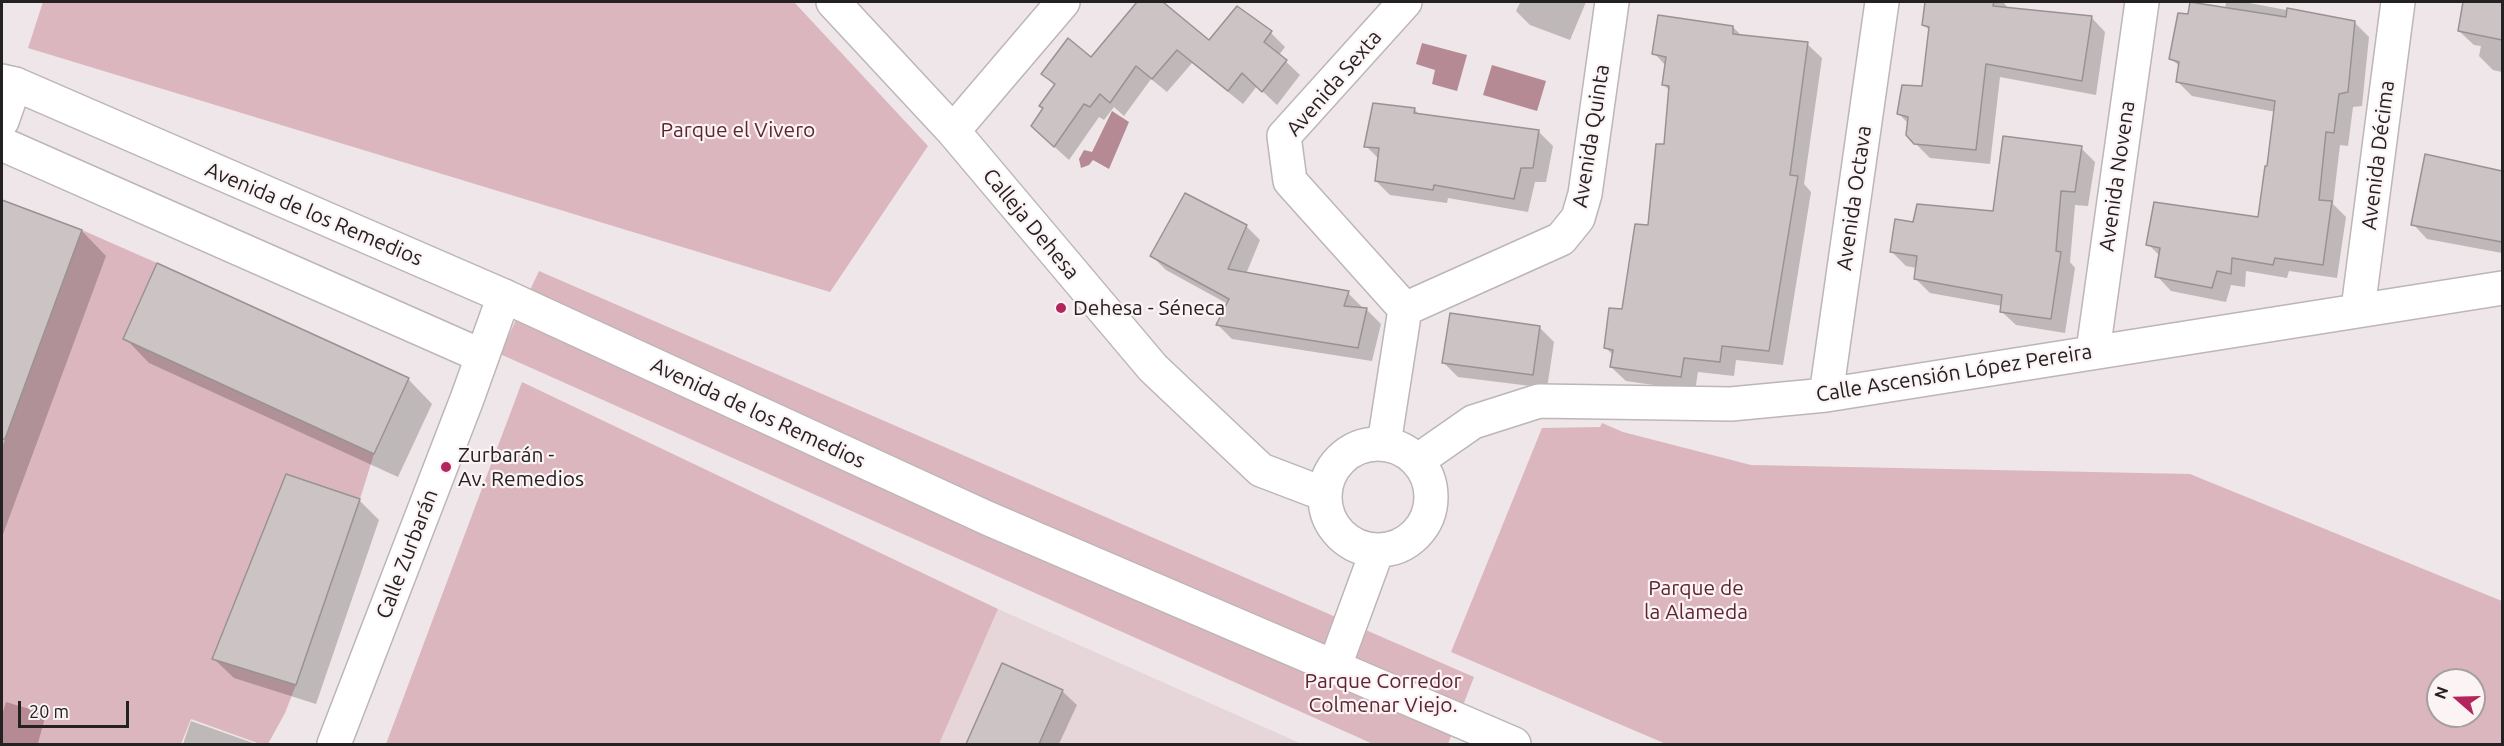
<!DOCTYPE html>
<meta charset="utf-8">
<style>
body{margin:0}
#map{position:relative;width:2504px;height:746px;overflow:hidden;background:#eee6e8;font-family:Ubuntu,sans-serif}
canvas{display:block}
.frame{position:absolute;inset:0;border:3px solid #242122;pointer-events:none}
.north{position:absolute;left:2426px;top:668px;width:60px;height:60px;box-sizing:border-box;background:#fcf3f5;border:2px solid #a69fa1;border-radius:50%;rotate:290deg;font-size:16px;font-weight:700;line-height:24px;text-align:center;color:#242122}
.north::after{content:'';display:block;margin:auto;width:21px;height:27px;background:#b4265b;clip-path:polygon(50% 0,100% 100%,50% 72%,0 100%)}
.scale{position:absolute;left:18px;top:701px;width:111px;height:27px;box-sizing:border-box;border:3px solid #242122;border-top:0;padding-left:8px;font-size:18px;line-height:21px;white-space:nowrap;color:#242122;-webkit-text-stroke:4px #fcf3f5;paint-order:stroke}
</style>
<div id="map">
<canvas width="2504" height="746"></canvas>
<div class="frame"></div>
<div class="north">N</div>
<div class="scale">20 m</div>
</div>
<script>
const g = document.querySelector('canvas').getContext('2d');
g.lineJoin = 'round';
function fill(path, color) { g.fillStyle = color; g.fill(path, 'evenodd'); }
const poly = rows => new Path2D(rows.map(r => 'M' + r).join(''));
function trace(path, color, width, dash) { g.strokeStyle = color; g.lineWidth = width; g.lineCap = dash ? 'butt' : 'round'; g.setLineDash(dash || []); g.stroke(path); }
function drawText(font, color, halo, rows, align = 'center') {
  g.font = font + ' Ubuntu,sans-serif'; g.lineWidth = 4.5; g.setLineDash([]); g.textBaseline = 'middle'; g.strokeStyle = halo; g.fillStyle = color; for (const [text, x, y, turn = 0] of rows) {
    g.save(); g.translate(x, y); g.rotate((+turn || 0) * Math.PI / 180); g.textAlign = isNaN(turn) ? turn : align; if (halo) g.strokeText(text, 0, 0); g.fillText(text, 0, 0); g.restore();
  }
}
fill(poly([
 [998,609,1302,744,939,744]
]), '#e7d6d9');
fill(poly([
 [43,2,794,2,928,146,830,292,28,48],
 [82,230,157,263,123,339,374,454,360,499,286,474,212,658,296,685,285,713,268,744,260,744,191,719,181,744,2,744,2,448],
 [539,271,1474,677,1448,744,1373,744,500,354],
 [522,382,998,609,939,744,386,744],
 [1602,423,1623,432,1751,465,2190,474,2502,601,2502,744,1666,744,1451,652,1542,428,1600,427],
 [2438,680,2474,680,2474,716,2438,716]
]), '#dcb6be');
fill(poly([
 [1422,43,1467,55,1457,91,1432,84,1435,70,1416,64],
 [1492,65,1546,81,1537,111,1483,95],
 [1112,111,1129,122,1109,169,1093,160,1089,165,1081,168,1079,159,1084,150,1092,152],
 [6,702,46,714,38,743,41,744,2,744,2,715]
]), '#b68a94');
fill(poly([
 [1139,2,1161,2,1210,42,1237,8,1271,33,1285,47,1279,55,1300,75,1277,105,1257,86,1243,104,1192,63,1167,92,1151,79,1124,116,1114,107,1104,120,1099,117,1069,160,1047,140,1045,109,1055,86,1043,74,1091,59],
 [1514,2,1586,2,1570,40,1530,25,1516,11,1520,3],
 [1926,2,2003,2,2009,9,2091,17,2105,32,2096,95,2000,77,1990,164,1930,158,1915,143,1909,124,1899,114,1924,87,1930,31,1923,24],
 [2226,2,2244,2,2355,23,2369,37,2362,106,2353,107,2348,146,2340,145,2333,204,2346,217,2337,278,2289,271,2287,278,2246,271,2245,287,2231,285,2226,302,2171,291,2157,276,2160,256,2148,244,2259,219,2276,112,2192,96,2178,82,2180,67,2171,58,2189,16,2225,9],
 [2464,2,2502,2,2502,72,2493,70,2479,56,2481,46,2474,45,2459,31],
 [1733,27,1742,36,1807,44,1822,58,1804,184,1811,192,1783,365,1736,360,1734,376,1698,372,1695,391,1626,381,1611,367,1613,355,1605,347,1623,311,1649,227,1665,146,1670,91,1664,85,1666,66,1654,53],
 [1414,109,1420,115,1538,131,1553,146,1546,182,1535,182,1528,212,1448,198,1447,203,1390,195,1376,181,1379,159,1366,146],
 [2081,148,2095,162,2088,206,2075,205,2070,262,2075,268,2065,333,2016,325,2001,311,2002,306,1930,293,1916,279,1917,268,1906,266,1892,252,1915,224,1994,213],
 [2426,155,2502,172,2502,253,2427,239,2413,224],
 [8,204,82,231,106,256,2,537,2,222],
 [1246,226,1260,240,1246,274,1348,293,1362,307,1362,309,1366,309,1381,324,1372,361,1232,339,1218,325,1228,304,1166,270,1152,256],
 [1540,328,1554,342,1547,388,1458,377,1444,363],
 [125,338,408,379,432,404,398,477,149,363],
 [359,500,379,520,316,704,234,678,213,658],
 [1003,665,1062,691,1077,705,1059,744,968,744],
 [191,721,256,744,183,744]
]), '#0003');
const building = poly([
 [1137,2,1163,2,1209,40,1237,6,1272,31,1264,42,1287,60,1262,92,1242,73,1228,91,1177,50,1152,79,1136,66,1110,103,1100,94,1090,107,1084,104,1054,147,1031,126,1043,108,1039,106,1055,84,1041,74,1068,38,1091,57,1137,2],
 [1925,2,1994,2,1993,6,2092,16,2082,81,1986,64,1976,150,1914,144,1906,135,1908,117,1897,114,1902,85,1922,86,1929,27,1922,25,1925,2],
 [2190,2,2286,17,2287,8,2355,21,2348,92,2339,94,2334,133,2326,132,2319,200,2332,201,2323,265,2275,258,2273,265,2232,258,2231,274,2217,271,2212,288,2155,277,2160,248,2146,245,2154,202,2258,217,2265,166,2267,166,2275,101,2176,82,2179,62,2169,59,2178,13,2188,14,2190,2],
 [2463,2,2502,2,2502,40,2458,31,2463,2],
 [1658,15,1733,26,1733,34,1808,42,1790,175,1798,176,1769,351,1722,346,1720,362,1684,358,1681,377,1610,367,1613,350,1604,348,1609,308,1622,309,1635,224,1648,225,1656,144,1664,144,1669,86,1662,85,1666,57,1652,54,1658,15],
 [1373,103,1415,108,1414,113,1539,130,1533,168,1521,168,1514,199,1434,185,1433,190,1375,181,1379,148,1364,147,1373,103],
 [2003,136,2082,146,2075,192,2061,191,2056,251,2061,252,2051,319,2000,312,2002,295,1914,279,1917,256,1890,252,1895,219,1913,222,1917,204,1993,211,2003,136],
 [2425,154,2502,171,2502,242,2411,225,2425,154],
 [1185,193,1247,225,1228,269,1349,291,1344,306,1367,308,1358,348,1216,325,1229,299,1150,256,1185,193],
 [2,200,82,230,5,439,2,439,2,200],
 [157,263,409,378,374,454,123,339,157,263],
 [1450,313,1540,326,1533,375,1442,363,1450,313],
 [286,474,360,499,296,685,212,659,286,474],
 [1002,663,1063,690,1039,744,966,744,1002,663]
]);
fill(building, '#cbc3c4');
trace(building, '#999293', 1.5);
const minor = poly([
 [833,2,953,131,1153,368,1261,470,1324,494],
 [1405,2,1284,136,1290,181,1405,309],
 [2,121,15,84],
 [953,131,1063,2],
 [2,144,482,356],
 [1405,309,1561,239,1578,218,1585,194,1612,2],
 [2358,309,2398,2],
 [2093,351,2142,2],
 [1826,395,1882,2],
 [1384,444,1405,309],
 '1325 497a53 53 0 1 1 106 0a53 53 0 1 1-106 0Z',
 [1417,461,1473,422,1539,401,1731,404,1826,395,2502,288],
 [1334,668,1377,551],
 [334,744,467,399,504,296]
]);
const major = poly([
 [2,81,15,84,504,296,987,518,1514,744]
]);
trace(minor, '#bdb5b6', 36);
trace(major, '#bdb5b6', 36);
trace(minor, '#fff', 33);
trace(major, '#fff', 33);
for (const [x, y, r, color] of [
 [1061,308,6,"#b4265b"],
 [446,467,6,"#b4265b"]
]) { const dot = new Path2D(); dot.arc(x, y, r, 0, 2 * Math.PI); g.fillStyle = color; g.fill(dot); trace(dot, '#fcf3f5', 2); }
drawText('21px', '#242122', '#fcf3f5', [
 ["Avenida Sexta",1334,83,-49],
 ["Avenida Quinta",1591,136,-81],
 ["Avenida Décima",2378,155,-83],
 ["Avenida Novena",2117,176,-82],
 ["Avenida Octava",1854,198,-82],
 ["Avenida de los Remedios",314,214,23],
 ["Calleja Dehesa",1031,224,50],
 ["Calle Ascensión López Pereira",1954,373,-9],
 ["Avenida de los Remedios",758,413,25],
 ["Calle Zurbarán",407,554,-69]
]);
drawText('21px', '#5d2435', '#fcf3f5', [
 ["Parque el Vivero",738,130],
 ["Parque de",1696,588],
 ["la Alameda",1696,612],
 ["Parque Corredor",1383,681],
 ["Colmenar Viejo.",1383,705]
]);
drawText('21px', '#242122', '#fcf3f5', [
 ["Dehesa - Séneca",1073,308],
 ["Zurbarán -",458,455],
 ["Av. Remedios",458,479]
], 'left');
</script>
